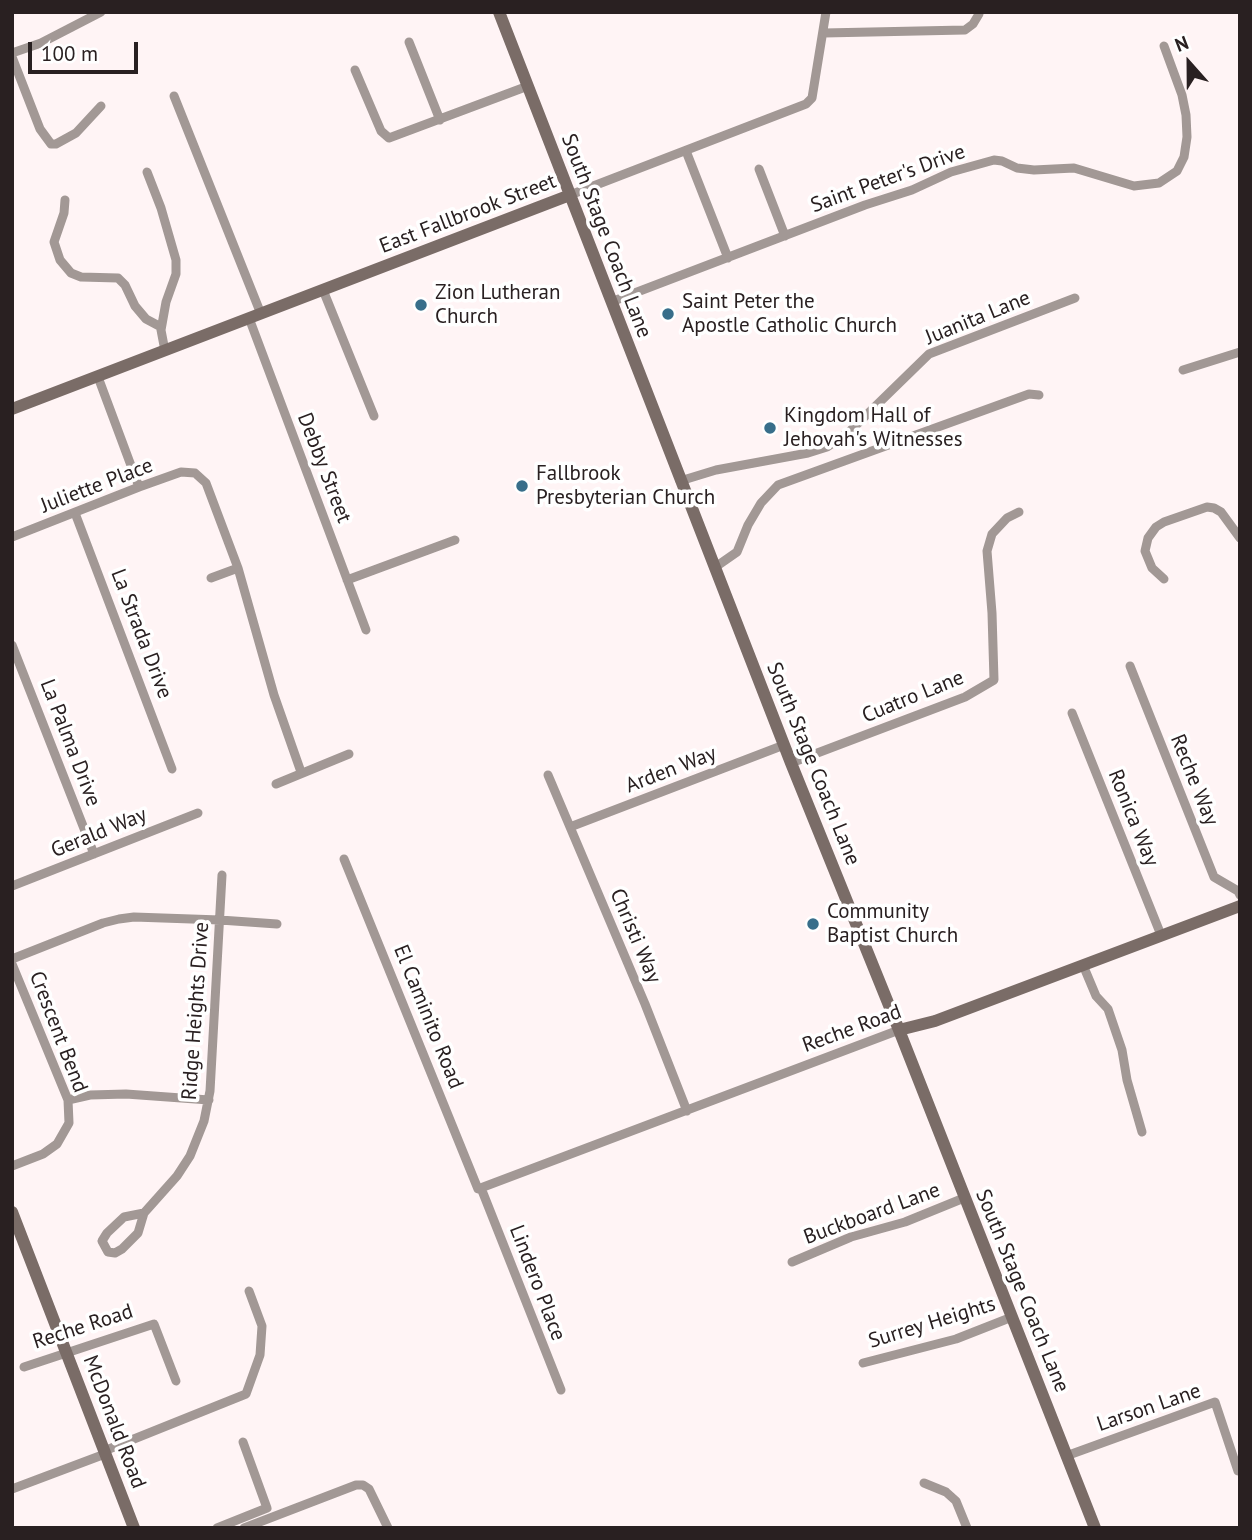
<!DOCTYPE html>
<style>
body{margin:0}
#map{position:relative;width:1252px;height:1540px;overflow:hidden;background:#fff4f5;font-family:"PT Sans",sans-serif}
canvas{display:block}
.frame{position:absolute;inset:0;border:14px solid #292021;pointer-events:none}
.north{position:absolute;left:1154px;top:28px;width:70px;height:70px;-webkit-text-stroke:5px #fff;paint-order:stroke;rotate:339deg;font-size:19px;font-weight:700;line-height:28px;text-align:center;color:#292021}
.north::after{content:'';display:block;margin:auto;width:24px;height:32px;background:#292021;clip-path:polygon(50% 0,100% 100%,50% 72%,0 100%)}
.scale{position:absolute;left:28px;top:42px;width:110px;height:32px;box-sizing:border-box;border:4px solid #292021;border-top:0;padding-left:9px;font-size:21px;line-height:24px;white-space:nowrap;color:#292021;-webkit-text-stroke:5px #fff;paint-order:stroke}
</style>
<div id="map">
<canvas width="1252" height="1540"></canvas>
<div class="frame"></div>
<div class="north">N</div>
<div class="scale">100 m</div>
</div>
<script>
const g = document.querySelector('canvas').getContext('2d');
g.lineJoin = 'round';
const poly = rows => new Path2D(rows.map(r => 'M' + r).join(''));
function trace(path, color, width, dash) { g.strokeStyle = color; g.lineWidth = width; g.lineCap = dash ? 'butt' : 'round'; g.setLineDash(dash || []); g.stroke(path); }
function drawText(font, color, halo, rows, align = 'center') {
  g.font = font + ' "PT Sans",sans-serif'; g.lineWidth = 7; g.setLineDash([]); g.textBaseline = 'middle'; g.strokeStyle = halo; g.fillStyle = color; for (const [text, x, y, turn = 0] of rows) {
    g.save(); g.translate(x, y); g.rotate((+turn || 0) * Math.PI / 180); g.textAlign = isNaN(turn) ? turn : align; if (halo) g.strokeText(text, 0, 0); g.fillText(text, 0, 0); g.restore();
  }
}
trace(poly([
 [824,33,965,30,973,24,979,14],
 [409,42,440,120],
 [12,53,41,43,101,12],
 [12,57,40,129,51,144,56,144,76,133,101,106],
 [355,70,381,131,389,138,528,86],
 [174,96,261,314],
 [686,151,728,258],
 [759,169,785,236],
 [147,172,161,208,176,260,176,274,166,302,161,330,165,351],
 [570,195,806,104,812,98,826,12],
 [65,200,64,213,54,242,60,260,71,273,81,277,118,278,125,285,135,306,146,319,161,327],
 [323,290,374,416],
 [611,302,865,205,912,190,951,172,994,160,1002,161,1017,168,1034,170,1074,168,1134,186,1159,183,1177,171,1184,157,1187,137,1186,115,1182,95,1164,46],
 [249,318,366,630],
 [1183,370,1240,352],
 [98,377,139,487],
 [680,481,716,470,808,453,827,447,849,432,929,354,1075,298],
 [75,513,172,769],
 [12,537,139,487,181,472,195,473,206,483,238,568,274,695,301,772],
 [714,568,737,552,748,525,761,503,778,485,1029,394,1039,395],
 [211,578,238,568],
 [1164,579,1152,568,1145,551,1148,538,1156,527,1164,522,1207,507,1214,508,1221,512,1240,538],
 [347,580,455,540],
 [12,645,94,854],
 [1130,666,1214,877,1238,891,1240,895],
 [1072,713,1161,935],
 [791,763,965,697,994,680,992,613,987,551,992,534,1007,518,1019,512],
 [548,775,645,1004,687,1111],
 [276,784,349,754],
 [570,827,784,745],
 [344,859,478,1189,899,1030],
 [12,886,198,813],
 [12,959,103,923,119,919,134,917,220,920,277,924],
 [12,964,68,1100,69,1123,57,1144,43,1154,12,1166],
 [1083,965,1096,996,1108,1009,1122,1050,1127,1080,1142,1132],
 [68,1100,90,1095,126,1094,209,1100],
 [481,1188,561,1390],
 [144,1213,124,1217,107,1233,102,1241,108,1252,115,1253,122,1249,138,1233,144,1213,177,1176,190,1156,204,1121,210,1091,222,875],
 [792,1262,851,1237,905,1222,964,1198],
 [863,1363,956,1339,1012,1317],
 [24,1367,154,1324,176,1381],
 [104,1451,246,1394,260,1355,262,1326,249,1291],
 [1066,1456,1215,1402,1238,1471],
 [924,1483,946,1492,956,1501,967,1528],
 [12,1489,105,1454],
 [217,1528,267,1508,243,1442],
 [244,1528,356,1485,363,1485,369,1489,388,1528]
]), '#a29895', 9);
trace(poly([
 [499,12,791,763,899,1030,1095,1528],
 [12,409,570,195],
 [899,1030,935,1021,1240,906],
 [12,1212,134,1528]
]), '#7a6c67', 12);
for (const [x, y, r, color] of [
 [421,305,7,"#386e8a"],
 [668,314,7,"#386e8a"],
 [770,428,7,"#386e8a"],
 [522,486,7,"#386e8a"],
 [813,924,7,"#386e8a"]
]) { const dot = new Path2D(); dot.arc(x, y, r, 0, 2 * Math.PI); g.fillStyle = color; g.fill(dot); trace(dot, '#fff', 2.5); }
drawText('21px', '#292021', '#fff', [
 ["Saint Peter's Drive",888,179,-20],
 ["East Fallbrook Street",468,214,-21],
 ["South Stage Coach Lane",606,236,69],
 ["Juanita Lane",978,318,-22],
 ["Debby Street",324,468,69],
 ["Juliette Place",97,486,-21],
 ["La Strada Drive",141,634,69],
 ["Cuatro Lane",913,697,-22],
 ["La Palma Drive",70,743,69],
 ["South Stage Coach Lane",813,764,68],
 ["Arden Way",671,770,-21],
 ["Reche Way",1194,780,68],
 ["Ronica Way",1133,818,68],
 ["Gerald Way",99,833,-22],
 ["Christi Way",635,936,67],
 ["Ridge Heights Drive",196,1011,-86],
 ["El Caminito Road",428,1017,68],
 ["Reche Road",852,1029,-20],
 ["Crescent Bend",58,1032,69],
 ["Buckboard Lane",872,1214,-20],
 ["Lindero Place",537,1283,69],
 ["South Stage Coach Lane",1022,1291,68],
 ["Surrey Heights",932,1323,-17],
 ["Reche Road",83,1327,-18],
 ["Larson Lane",1149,1408,-19],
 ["McDonald Road",114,1422,69]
]);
drawText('21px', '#292021', '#fff', [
 ["Zion Lutheran",435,293],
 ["Church",435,317],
 ["Saint Peter the",682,302],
 ["Apostle Catholic Church",682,326],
 ["Kingdom Hall of",784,416],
 ["Jehovah's Witnesses",784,440],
 ["Fallbrook",536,474],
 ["Presbyterian Church",536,498],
 ["Community",827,912],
 ["Baptist Church",827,936]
], 'left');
</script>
